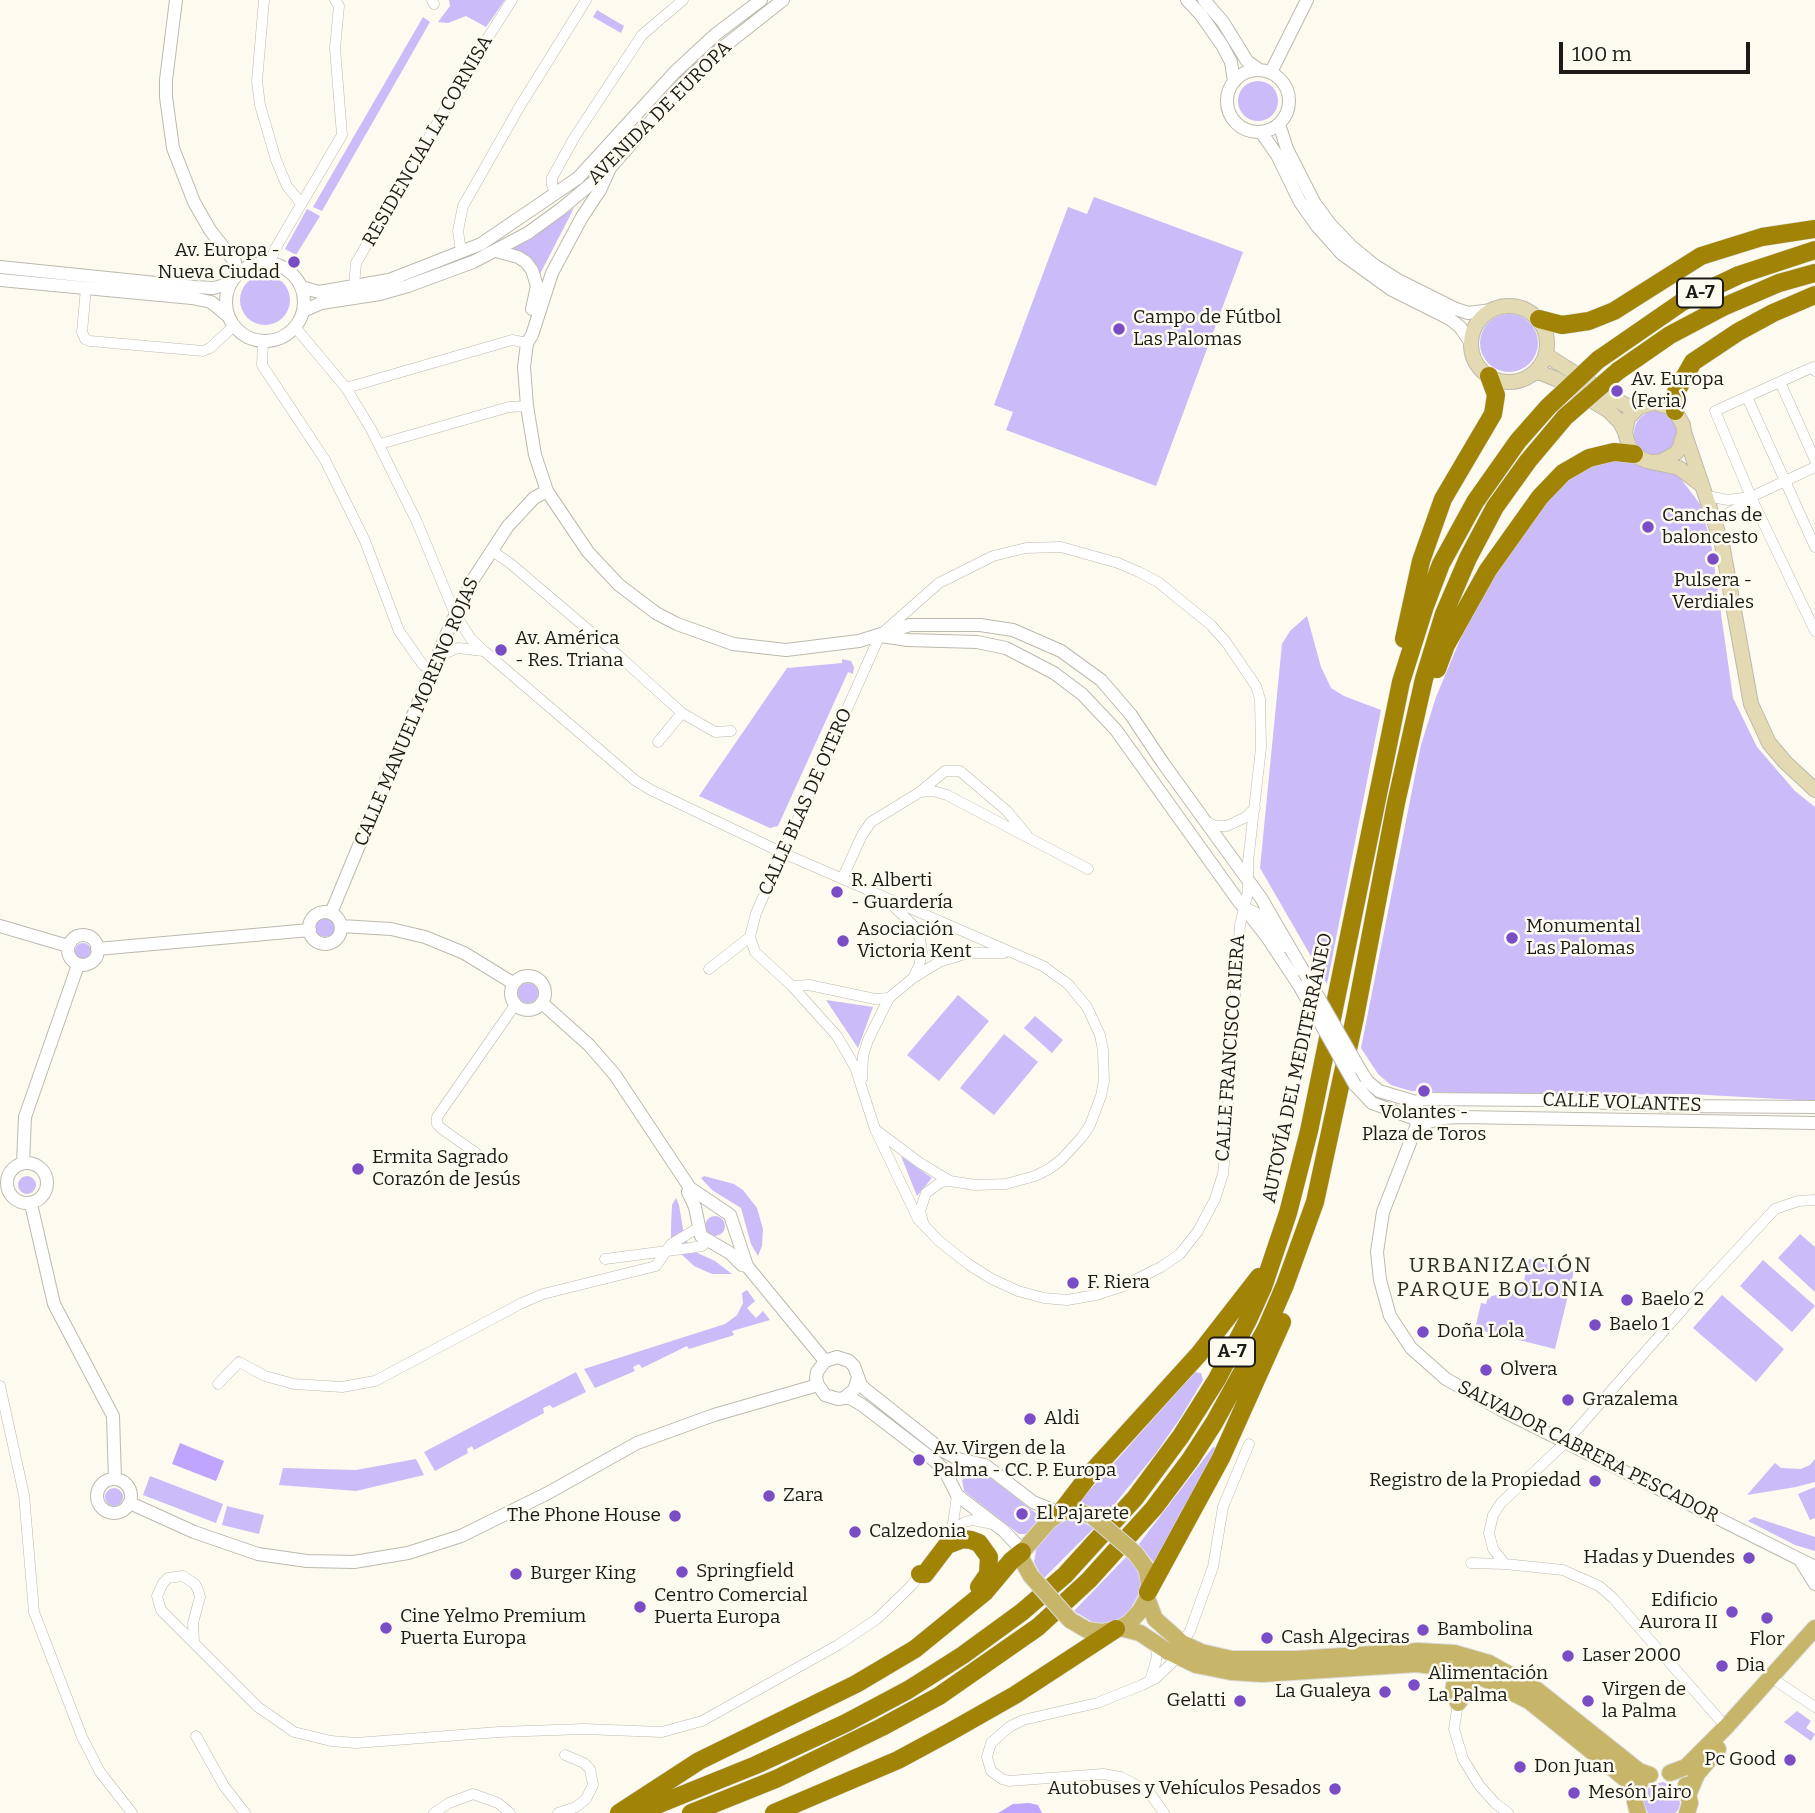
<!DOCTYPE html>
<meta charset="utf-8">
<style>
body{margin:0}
#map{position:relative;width:1815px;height:1813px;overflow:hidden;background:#fdfaef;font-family:Bitter,serif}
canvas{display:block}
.scale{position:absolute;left:1559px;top:42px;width:191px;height:32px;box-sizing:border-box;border:4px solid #1c1b18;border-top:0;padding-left:9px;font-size:21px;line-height:24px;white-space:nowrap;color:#1c1b18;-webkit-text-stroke:5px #fdfaef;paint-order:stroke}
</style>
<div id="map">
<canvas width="1815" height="1813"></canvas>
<div class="scale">100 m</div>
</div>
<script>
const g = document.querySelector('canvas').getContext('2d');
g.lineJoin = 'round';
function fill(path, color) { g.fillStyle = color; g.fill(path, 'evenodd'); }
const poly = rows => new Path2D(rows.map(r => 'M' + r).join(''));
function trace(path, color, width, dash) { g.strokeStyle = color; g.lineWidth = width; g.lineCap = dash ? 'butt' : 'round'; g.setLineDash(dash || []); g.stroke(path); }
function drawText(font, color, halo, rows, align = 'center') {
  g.font = font + ' Bitter,serif'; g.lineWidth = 5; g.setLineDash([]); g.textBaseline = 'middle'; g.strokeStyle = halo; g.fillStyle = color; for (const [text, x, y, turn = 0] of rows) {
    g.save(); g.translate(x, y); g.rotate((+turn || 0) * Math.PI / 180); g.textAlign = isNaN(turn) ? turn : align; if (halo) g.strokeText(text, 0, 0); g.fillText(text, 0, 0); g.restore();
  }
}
fill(poly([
 [449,0,505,0,486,27,466,16,448,23,438,22,450,6],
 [597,10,624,26,621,33,593,17],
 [423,17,430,22,322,211,313,207],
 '1238 101a20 20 0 1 1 40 0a20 20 0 1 1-40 0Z',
 [1094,197,1243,252,1156,486,1006,430,1013,412,994,405,1068,207,1087,214],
 [574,208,540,274,522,252,513,249],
 [307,209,320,216,296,255,285,249],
 '240 300a25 25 0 1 1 50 0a25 25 0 1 1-50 0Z',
 '1480 343a29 29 0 1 1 58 0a29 29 0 1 1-58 0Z',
 '1634 433a22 22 0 1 1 44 0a22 22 0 1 1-44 0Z',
 [1625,459,1643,467,1678,475,1700,504,1711,543,1733,698,1757,747,1795,791,1815,807,1815,1101,1690,1094,1521,1095,1411,1091,1391,1085,1378,1074,1361,1048,1421,745,1436,697,1462,635,1491,579,1527,527,1567,478,1590,465],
 [1307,616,1321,667,1331,688,1344,696,1381,710,1327,984,1260,868,1282,644,1290,631],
 [842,659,851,661,854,667,853,674,848,672,778,826,770,828,699,796,787,668,832,664,842,663],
 '315 927a10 10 0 1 1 20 0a10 10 0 1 1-20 0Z',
 '75 951a8 8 0 1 1 16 0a8 8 0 1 1-16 0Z',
 '518 993a10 10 0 1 1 20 0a10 10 0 1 1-20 0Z',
 [958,995,989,1021,939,1081,907,1055],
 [826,1000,873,1007,858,1048],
 [1035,1016,1063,1040,1052,1053,1024,1028],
 [1004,1034,1038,1062,994,1115,960,1088],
 [901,1156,932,1178,917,1196],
 [704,1176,734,1184,743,1190,757,1208,763,1229,762,1246,758,1256,751,1244,741,1208,712,1190,701,1178],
 '18 1185a9 9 0 1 1 18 0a9 9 0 1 1-18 0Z',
 [676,1198,679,1205,684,1235,691,1250,715,1261,732,1274,712,1274,694,1266,680,1253,671,1237,671,1228,672,1205],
 '705 1226a10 10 0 1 1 20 0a10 10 0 1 1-20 0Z',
 [1800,1234,1815,1247,1815,1292,1778,1258],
 [1529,1259,1574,1271,1555,1349,1475,1329,1481,1303,1486,1304,1488,1297,1522,1289],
 [1763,1260,1815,1306,1792,1332,1740,1286],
 [747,1290,755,1301,747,1308,756,1318,763,1311,770,1320,732,1331,734,1335,731,1336,689,1349,687,1346,642,1368,639,1364,633,1367,635,1371,595,1388,584,1369,725,1324,737,1315,743,1303,742,1293],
 [1722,1295,1784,1349,1756,1382,1693,1328],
 [576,1372,586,1392,553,1408,550,1405,543,1408,544,1413,474,1450,472,1446,467,1449,468,1453,435,1471,424,1452],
 [1195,1372,1201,1373,1203,1380,1181,1417,1156,1453,1105,1516,1080,1501],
 [1213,1447,1220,1449,1155,1564,1139,1544],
 [416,1459,424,1475,356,1491,279,1485,283,1468,356,1470],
 [1815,1459,1815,1482,1796,1487,1747,1495,1775,1463,1781,1468,1801,1469,1810,1465],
 [972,1471,983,1472,1037,1514,1039,1519,1026,1534,1019,1534,964,1491,962,1480],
 [150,1476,223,1504,216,1523,143,1495],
 [1815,1487,1815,1518,1810,1520,1798,1494],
 '105 1497a9 9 0 1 1 18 0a9 9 0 1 1-18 0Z',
 [227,1506,264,1515,259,1534,222,1525],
 [1754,1517,1815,1537,1815,1551,1795,1545,1748,1521],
 [1066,1519,1078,1520,1094,1528,1043,1579,1034,1562,1037,1545,1057,1523],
 [1127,1556,1137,1569,1140,1580,1140,1591,1129,1612,1118,1621,1097,1625,1074,1611],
 [1797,1711,1811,1721,1806,1728,1815,1734,1811,1741,1784,1722],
 [1663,1782,1674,1787,1678,1792,1680,1804,1678,1810,1675,1813,1648,1813,1644,1806,1644,1794,1651,1785]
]), '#ccbbf9');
fill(poly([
 [180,1443,224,1461,216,1481,172,1464],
 [1029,1803,1038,1805,1042,1813,998,1813,1013,1804]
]), '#c0a5ff');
const minor = poly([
 [264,0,257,81,260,105,276,160,287,186,301,203],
 [432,0,434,4],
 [556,194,552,185,552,178,574,138,642,35,683,0],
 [461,251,458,231,463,206,520,106,586,0],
 [270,263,275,249,342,135,335,48,339,6,335,0],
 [354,286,356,263,478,53,512,0],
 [86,288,82,332,85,339,90,341,203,351,210,348,234,326],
 [295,327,346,388,371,429,417,522,455,614,471,639,484,651,636,781,651,790,783,853,1043,966,1068,984,1087,1007,1100,1035,1103,1050,1104,1081,1101,1096,1090,1125,1082,1137,1061,1160,1049,1169,1035,1176,1006,1184,975,1185,950,1181,920,1163,876,1130],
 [263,341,262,365,325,460,365,541,399,631,423,665,433,670],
 [1815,371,1813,367,1715,411,1751,497,1815,631],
 [1780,382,1815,460],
 [346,388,512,340,527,343],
 [1747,397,1815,547],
 [380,444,509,407,527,406],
 [1707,496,1728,500,1751,497,1815,467],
 [1715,520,1744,505,1751,497],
 [1061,547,1118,563,1139,572,1158,582,1211,625,1226,642,1256,686,1260,699,1261,748,1248,862,1248,892,1240,925,1225,1152,1223,1174,1215,1199,1198,1231,1180,1254,1161,1267,1121,1287,1096,1295,1067,1300,1044,1298,1018,1291,992,1279,968,1264,939,1241,918,1219,875,1129,855,1067,837,1036,792,986,755,952,750,937,756,913,880,635,939,583,993,556,1026,548,1061,547],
 [491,550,511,564,619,656,682,713,715,732,731,731],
 [437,660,446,653,458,648,483,651],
 [658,742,682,713],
 [921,791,945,771,960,771,1007,811,1027,835],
 [1207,822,1215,826,1227,826,1246,817,1255,808],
 [842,879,862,835,871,822,920,792,933,791,947,795,1088,869],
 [891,904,914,926,920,939,922,952,919,966,915,974],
 [1244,907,1264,916,1285,947],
 [709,969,750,937],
 [792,986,809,985,875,999,889,998],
 [862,1079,863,1056,868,1040,889,998,913,978,939,962,968,953,1004,953],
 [476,1153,442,1129,437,1124,437,1117,515,1005],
 [923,1222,920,1211,926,1193,941,1182,950,1181],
 [605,1259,690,1248,702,1246,708,1241],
 [218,1384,239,1362,265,1376,294,1384,342,1387,375,1381,522,1303,543,1294,656,1266,671,1244,698,1228],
 [0,1386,24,1495,34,1612,82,1737,100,1772,132,1813],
 [952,1531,957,1495],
 [942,1545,952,1531,965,1522,973,1520,993,1524],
 [1471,1563,1505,1564,1563,1570,1599,1586,1613,1598,1726,1727],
 [1505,1564,1493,1549,1489,1533,1493,1515,1501,1503,1566,1442,1698,1292,1775,1209,1798,1201,1815,1200],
 [194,1642,193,1623,200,1597,198,1590,195,1584,183,1576,168,1578,163,1583,157,1596,161,1610,258,1707,294,1732,331,1741,356,1743,499,1732,584,1729,662,1732,702,1721,838,1645,877,1619,912,1585,922,1571],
 [1182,1643,1190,1631,1213,1567,1223,1507,1249,1444],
 [1150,1681,1156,1661,1157,1653,1153,1641],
 [1779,1683,1815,1707],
 [1458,1703,1454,1729,1463,1759,1479,1785,1495,1803,1508,1813],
 [196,1736,224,1786,245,1813],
 [434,1813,449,1803,473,1794,498,1803,510,1813],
 [558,1813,576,1807,586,1799,593,1785,590,1769,584,1763,565,1755],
 [1164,1813,1149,1792,1121,1777,1103,1774,1009,1781,1002,1779,991,1771,987,1757,991,1743,1009,1727,1023,1720,1097,1703,1142,1685,1156,1678,1178,1657]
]);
const tertiary = poly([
 [176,0,166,80,166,97,173,148,194,202,210,230,235,262,236,274],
 [1187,0,1201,15,1222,45,1231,62,1234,81],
 [1204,0,1223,22,1247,61,1258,69],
 '1227 101a31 31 0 1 1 62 0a31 31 0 1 1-62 0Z',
 [1271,72,1307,0],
 [1279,124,1287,149,1314,202,1330,224,1352,247,1374,265,1398,280,1456,309,1468,313,1492,310],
 [1261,132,1277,155,1300,202,1317,226,1342,254,1392,290,1450,319,1460,327,1469,340,1471,348],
 [610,168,600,190,582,217,552,273,532,335,527,343,524,367,527,406,535,455,547,491,588,552,619,585,656,613,677,624,733,644,786,650,859,641,910,625,980,625,1013,630,1061,651,1101,680,1131,715,1163,763,1261,898,1304,972],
 [496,251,518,257,526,262,532,270,537,286,532,309],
 '226 302a39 39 0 1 1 78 0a39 39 0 1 1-78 0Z',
 [0,267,195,287,213,288,229,284],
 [0,280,192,298,211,302,228,316],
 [301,287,319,292,389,280,481,244,578,178,675,72,716,34,761,0],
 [303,311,321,303,380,294,408,286,473,262,528,233,561,209,610,168,685,82,722,48,783,0],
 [881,636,908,640,977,642,1006,648,1054,673,1082,694,1116,730,1237,899,1267,937,1300,987],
 '309 928a16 16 0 1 1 32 0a16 16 0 1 1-32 0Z',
 [331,913,450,626,474,578,508,526,534,498,547,491],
 [0,926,68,946],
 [341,926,391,929,425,937,464,953,513,983],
 '68 950a15 15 0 1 1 30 0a15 15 0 1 1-30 0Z',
 [97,949,310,930],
 '511 993a17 17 0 1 1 34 0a17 17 0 1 1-34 0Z',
 [542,1003,589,1045,615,1075,690,1188,730,1215,747,1266],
 [1359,1068,1367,1081,1379,1091,1416,1102,1423,1099,1542,1100,1676,1106,1815,1107],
 [1355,1085,1372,1103,1415,1119],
 [1416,1102,1412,1108,1413,1115,1418,1122,1425,1123,1443,1118,1460,1117,1815,1123],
 [1418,1122,1383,1212,1377,1252,1380,1280,1390,1316,1411,1348,1446,1379,1505,1412,1815,1567],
 '7 1183a20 20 0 1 1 40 0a20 20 0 1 1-40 0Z',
 [23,1163,25,1117,78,965],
 [690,1188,688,1192,695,1207,701,1236,730,1253,742,1265,747,1266,825,1361],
 [31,1204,54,1304,113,1416,115,1479],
 [858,1378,854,1390,844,1398,838,1399,825,1395,818,1385,816,1378,817,1372,825,1361,837,1357,849,1361,854,1366,861,1385,865,1389,943,1451,958,1459,985,1465,1033,1502,1060,1513],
 [844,1398,850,1398,862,1405,935,1461,945,1471,957,1495,1004,1531,1022,1550],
 '97 1496a17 17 0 1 1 34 0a17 17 0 1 1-34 0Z',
 [130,1503,194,1532,258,1554,307,1561,354,1562,408,1553,461,1536,548,1493,637,1443,714,1415,818,1385],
 [1800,1560,1815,1584]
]);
const secondary = poly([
 '1471 344a38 38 0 1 1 76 0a38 38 0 1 1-76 0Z',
 [1546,355,1625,405,1639,407],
 [1535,373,1541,373,1556,379,1609,411,1620,422,1625,432],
 [1684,432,1722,544,1751,704,1769,743,1785,762,1815,790],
 [1654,462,1662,461,1676,453,1680,447,1684,432,1683,425,1675,411,1669,407,1654,403,1639,407,1628,418,1625,432,1629,447,1640,458,1647,461,1679,468,1700,484]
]);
const primary = poly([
 [1031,1576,1022,1560,1022,1552,1049,1521,1060,1513,1070,1511,1078,1511,1092,1516],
 [1147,1598,1155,1619,1182,1643,1201,1652,1232,1659,1296,1659,1418,1651,1454,1653,1489,1663,1537,1690,1639,1771,1650,1775],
 [1070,1620,1087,1630,1102,1632,1120,1628,1130,1622,1140,1611,1147,1598,1149,1583,1146,1568,1135,1553],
 [1120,1628,1140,1633,1167,1651,1196,1665,1231,1672,1262,1674,1417,1664,1440,1667,1481,1677,1529,1701,1605,1762,1632,1785,1635,1792],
 [1459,1667,1464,1673,1467,1681,1463,1696,1458,1703,1453,1693,1454,1685,1458,1677,1464,1673,1469,1669],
 [1670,1773,1686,1767,1726,1727,1815,1628],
 [1686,1785,1690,1803,1687,1813],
 [1689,1793,1697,1774,1718,1749],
 [1638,1813,1635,1802,1635,1792,1640,1783]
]);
const motorway = poly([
 [1539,319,1562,325,1589,321,1614,311,1701,256,1762,237,1815,229],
 [1598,360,1682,302,1739,275,1815,250],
 [1618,371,1670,335,1723,307,1779,283,1815,273],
 [1675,411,1676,392,1693,362,1738,332,1773,313,1815,295],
 [1404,639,1421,561,1443,499,1493,414,1496,395,1489,376],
 [1437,669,1446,645,1488,570,1540,497,1563,473,1589,458,1614,452,1634,454],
 [1061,1512,1090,1474,1199,1354,1259,1277],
 [920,1574,925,1574,947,1545,963,1539,971,1540,979,1543,989,1557,988,1574,979,1587],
 [1148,1592,1221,1458,1282,1322],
 [619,1813,699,1761,856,1684,915,1649,985,1592,1011,1561,1022,1552],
 [637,1813,756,1765,846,1723,908,1690,963,1655,1022,1612,1065,1575,1135,1498,1181,1436,1217,1379,1248,1320,1263,1287,1288,1213,1309,1131,1401,682,1425,606,1441,564,1475,502,1518,441,1548,407],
 [691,1813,776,1779,882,1727,939,1696,1038,1627,1089,1580,1154,1508,1190,1460,1214,1423,1266,1329,1285,1285,1315,1202,1355,1017,1396,803,1424,679,1444,614,1468,558,1495,507,1528,461,1565,417],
 [774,1813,898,1760,948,1733,1015,1695,1116,1629]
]);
trace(minor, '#bcb9af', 11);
trace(tertiary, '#bcb9af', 14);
trace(secondary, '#bcb9af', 16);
trace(primary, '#dbdbda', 18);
trace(motorway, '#dbdbda', 19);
trace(minor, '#fff', 10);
trace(tertiary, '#fff', 12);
trace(secondary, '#e3dab4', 14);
trace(primary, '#c7b56a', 16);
trace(motorway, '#a18406', 18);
const tertiaryBridge = poly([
 [1304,972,1359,1068],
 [1300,987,1355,1085]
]);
const primaryBridge = poly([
 [1092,1516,1135,1553],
 [1031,1576,1070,1620]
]);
const motorwayBridge = poly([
 [1548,407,1598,360],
 [1565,417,1618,371]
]);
trace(tertiaryBridge, '#bcb9af', 14, []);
trace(primaryBridge, '#dbdbda', 18, []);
trace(motorwayBridge, '#dbdbda', 19, []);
trace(tertiaryBridge, '#fff', 12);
trace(primaryBridge, '#c7b56a', 16);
trace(motorwayBridge, '#a18406', 18);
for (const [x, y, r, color] of [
 [294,262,7,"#7a4cc5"],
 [1119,329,7,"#7a4cc5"],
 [1617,391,7,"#7a4cc5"],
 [1648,527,7,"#7a4cc5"],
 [1713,559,7,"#7a4cc5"],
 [501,650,7,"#7a4cc5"],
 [837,892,7,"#7a4cc5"],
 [1512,938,7,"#7a4cc5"],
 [843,941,7,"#7a4cc5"],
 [1424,1091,7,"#7a4cc5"],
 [358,1169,7,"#7a4cc5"],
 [1073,1283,7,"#7a4cc5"],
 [1627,1300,7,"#7a4cc5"],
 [1595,1325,7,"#7a4cc5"],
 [1423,1332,7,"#7a4cc5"],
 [1486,1370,7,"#7a4cc5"],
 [1568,1400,7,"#7a4cc5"],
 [1030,1419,7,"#7a4cc5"],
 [919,1460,7,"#7a4cc5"],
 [1595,1481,7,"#7a4cc5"],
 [769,1496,7,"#7a4cc5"],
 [1022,1514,7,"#7a4cc5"],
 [675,1516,7,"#7a4cc5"],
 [855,1532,7,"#7a4cc5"],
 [1749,1558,7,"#7a4cc5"],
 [682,1572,7,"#7a4cc5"],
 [516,1574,7,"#7a4cc5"],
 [640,1607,7,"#7a4cc5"],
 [1732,1612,7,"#7a4cc5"],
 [1767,1618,7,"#7a4cc5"],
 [386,1628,7,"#7a4cc5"],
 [1423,1630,7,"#7a4cc5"],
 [1267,1638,7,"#7a4cc5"],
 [1568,1656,7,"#7a4cc5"],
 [1722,1666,7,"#7a4cc5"],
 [1414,1685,7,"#7a4cc5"],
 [1385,1692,7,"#7a4cc5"],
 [1240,1701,7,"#7a4cc5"],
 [1588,1701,7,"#7a4cc5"],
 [1790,1760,7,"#7a4cc5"],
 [1520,1767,7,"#7a4cc5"],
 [1335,1789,7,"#7a4cc5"],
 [1574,1793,7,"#7a4cc5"]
]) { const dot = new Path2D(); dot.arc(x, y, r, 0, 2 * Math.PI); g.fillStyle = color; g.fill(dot); trace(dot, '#fdfaef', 2.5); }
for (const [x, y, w] of [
 [1700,293,46],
 [1232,1352,46]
]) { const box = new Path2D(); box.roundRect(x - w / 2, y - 14.5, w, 29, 5); g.fillStyle = '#fdfaef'; g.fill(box); trace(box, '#1c1b18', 2); }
drawText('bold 18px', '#1c1b18', null, [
 ["A-7",1700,293],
 ["A-7",1232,1352]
]);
drawText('19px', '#1c1b18', '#fdfaef', [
 ["AVENIDA DE EUROPA",660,113,-45],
 ["RESIDENCIAL LA CORNISA",428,141,-60],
 ["CALLE MANUEL MORENO ROJAS",417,712,-67],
 ["CALLE BLAS DE OTERO",806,802,-66],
 ["CALLE FRANCISCO RIERA",1231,1048,-86],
 ["AUTOVÍA DEL MEDITERRÁNEO",1298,1068,-78],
 ["CALLE VOLANTES",1622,1103,2],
 ["SALVADOR CABRERA PESCADOR",1588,1452,27]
]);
drawText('19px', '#1c1b18', '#fdfaef', [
 ["Av. Europa -",280,251,"right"],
 ["Nueva Ciudad",280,273,"right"],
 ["Campo de Fútbol",1133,318],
 ["Las Palomas",1133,340],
 ["Av. Europa",1631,380],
 ["(Feria)",1631,402],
 ["Canchas de",1662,516],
 ["baloncesto",1662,538],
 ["Pulsera -",1713,581,"center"],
 ["Verdiales",1713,603,"center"],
 ["Av. América",515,639],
 ["- Res. Triana",515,661],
 ["R. Alberti",851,881],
 ["- Guardería",851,903],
 ["Monumental",1526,927],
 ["Las Palomas",1526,949],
 ["Asociación",857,930],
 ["Victoria Kent",857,952],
 ["Volantes -",1424,1113,"center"],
 ["Plaza de Toros",1424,1135,"center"],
 ["Ermita Sagrado",372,1158],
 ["Corazón de Jesús",372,1180],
 ["F. Riera",1087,1283],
 ["Baelo 2",1641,1300],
 ["Baelo 1",1609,1325],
 ["Doña Lola",1437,1332],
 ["Olvera",1500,1370],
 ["Grazalema",1582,1400],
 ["Aldi",1044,1419],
 ["Av. Virgen de la",933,1449],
 ["Palma - CC. P. Europa",933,1471],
 ["Registro de la Propiedad",1581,1481,"right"],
 ["Zara",783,1496],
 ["El Pajarete",1036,1514],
 ["The Phone House",661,1516,"right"],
 ["Calzedonia",869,1532],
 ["Hadas y Duendes",1735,1558,"right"],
 ["Springfield",696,1572],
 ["Burger King",530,1574],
 ["Centro Comercial",654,1596],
 ["Puerta Europa",654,1618],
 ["Edificio",1718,1601,"right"],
 ["Aurora II",1718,1623,"right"],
 ["Cine Yelmo Premium",400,1617],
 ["Puerta Europa",400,1639],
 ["Bambolina",1437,1630],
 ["Cash Algeciras",1281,1638],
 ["Flor",1767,1640,"center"],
 ["Laser 2000",1582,1656],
 ["Dia",1736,1666],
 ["Alimentación",1428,1674],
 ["La Palma",1428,1696],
 ["Virgen de",1602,1690],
 ["la Palma",1602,1712],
 ["La Gualeya",1371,1692,"right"],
 ["Gelatti",1226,1701,"right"],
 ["Pc Good",1776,1760,"right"],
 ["Don Juan",1534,1767],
 ["Autobuses y Vehículos Pesados",1321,1789,"right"],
 ["Mesón Jairo",1588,1793]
], 'left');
g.letterSpacing = '2px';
drawText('21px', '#2f2d25', '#fdfaef', [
 ["URBANIZACIÓN",1501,1266],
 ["PARQUE BOLONIA",1501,1290]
]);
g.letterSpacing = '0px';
</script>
